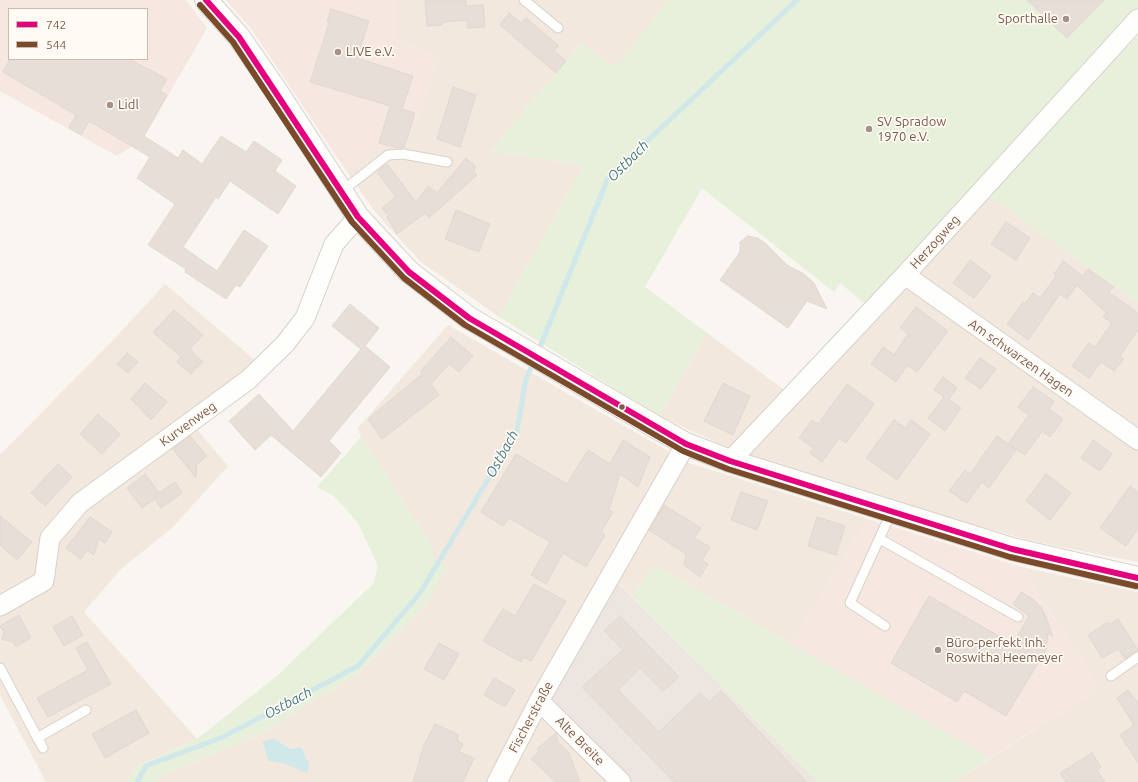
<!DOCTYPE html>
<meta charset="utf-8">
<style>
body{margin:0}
#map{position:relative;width:1138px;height:782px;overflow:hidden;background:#f9f5f0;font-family:Ubuntu,sans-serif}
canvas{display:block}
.legend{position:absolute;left:8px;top:8px;width:140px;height:52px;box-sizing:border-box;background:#fffaf3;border:1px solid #cabbb1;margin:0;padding:5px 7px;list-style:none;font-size:12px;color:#7a5c4d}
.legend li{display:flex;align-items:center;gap:8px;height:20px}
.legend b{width:20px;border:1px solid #cabbb1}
</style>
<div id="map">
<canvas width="1138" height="782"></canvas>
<ul class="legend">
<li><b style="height:5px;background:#e5007d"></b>742</li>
<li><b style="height:5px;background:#7a4b2a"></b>544</li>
</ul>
</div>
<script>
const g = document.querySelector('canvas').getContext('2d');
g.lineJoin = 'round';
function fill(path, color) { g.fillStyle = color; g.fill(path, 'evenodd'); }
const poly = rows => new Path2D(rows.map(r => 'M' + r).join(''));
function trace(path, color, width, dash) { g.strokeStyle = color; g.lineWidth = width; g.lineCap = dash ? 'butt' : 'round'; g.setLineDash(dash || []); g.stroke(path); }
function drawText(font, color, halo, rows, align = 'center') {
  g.font = font + ' Ubuntu,sans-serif'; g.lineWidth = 3.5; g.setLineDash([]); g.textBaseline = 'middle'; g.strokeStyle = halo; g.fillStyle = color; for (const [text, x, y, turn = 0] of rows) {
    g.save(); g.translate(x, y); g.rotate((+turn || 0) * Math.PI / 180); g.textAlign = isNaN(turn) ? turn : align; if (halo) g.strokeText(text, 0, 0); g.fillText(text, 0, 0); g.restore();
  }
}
fill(poly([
 [396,0,668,0,615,69,581,43,491,151,584,165,499,317,420,261,376,213,345,169,377,146,439,57,396,40],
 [985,192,1138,303,1138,562,1036,542,828,484,731,449,659,416,707,333,798,400],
 [165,284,268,371,194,426,228,466,172,528,121,569,84,612,197,739,135,767,126,782,46,782,0,695,0,455,114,339],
 [448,325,689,463,868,519,791,644,654,565,632,596,620,584,553,691,554,699,559,708,633,782,156,782,159,777,262,733,360,672,426,605,434,562,431,545,361,437,358,428],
 [275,739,292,749,309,764,307,772,286,764,269,761],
 [1022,567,1138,592,1138,782,954,782,1099,688]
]), '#f2e8de');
fill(poly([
 [0,0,186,0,207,28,143,139,117,156,0,91],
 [9,9,147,9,147,59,9,59],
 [226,0,396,0,396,40,440,57,406,153,377,146,345,169,252,30],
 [868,519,1022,567,1099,688,990,758,791,644]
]), '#f6e8e1');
fill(poly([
 [619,584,818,782,633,782,559,708,554,700,553,691]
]), '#ede5e0');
fill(poly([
 [668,0,1138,0,1138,8,1060,90,865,304,840,283,834,292,702,188,645,287,707,333,659,416,499,317,584,165,491,151,581,43,615,68],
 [1138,36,1138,303,985,192],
 [361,437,431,545,434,561,446,568,426,605,360,672,262,733,159,777,156,782,126,782,135,767,197,739,278,675,373,584,378,566,358,523,334,496,317,487],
 [654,565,791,644,990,758,954,782,818,782,632,596]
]), '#e7f0db');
fill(poly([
 [275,739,291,749,301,747,309,764,307,773,286,764,269,761,262,741]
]), '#d0e8ea');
trace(poly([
 [538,352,608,178,797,0],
 [137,782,146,766,223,737,358,666,420,593,517,431,526,379,534,361]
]), '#d0e8ea', 5);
const building = poly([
 [425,0,466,0,466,6,483,5,485,27,467,28,467,20,442,22,442,25,427,26,425,0],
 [1027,0,1104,0,1067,38,1027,0],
 [331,9,369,21,357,58,413,76,402,109,415,113,404,148,397,148,379,143,390,106,310,82,329,23,327,22,331,9],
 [509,13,521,23,526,18,559,46,554,51,566,61,556,73,500,25,509,13],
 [10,59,129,59,167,79,160,91,167,95,144,136,178,158,183,150,202,164,221,136,246,152,254,141,282,160,275,171,296,186,278,214,230,181,218,199,216,197,183,247,217,271,244,230,268,246,240,287,236,285,226,299,185,272,186,269,148,245,175,204,137,178,150,157,89,121,81,135,69,127,76,115,3,72,10,59],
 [453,87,476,95,460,147,437,139,453,87],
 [466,158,476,167,473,172,477,175,429,218,425,213,397,234,387,217,389,216,382,208,396,197,377,172,387,164,416,202,428,186,437,193,466,158],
 [456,210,490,224,479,252,445,239,456,210],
 [1006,222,1030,238,1016,260,991,244,1006,222],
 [748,236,758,238,765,243,787,265,804,274,814,283,827,309,807,301,788,328,720,280,740,252,740,242,748,236],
 [970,260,991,276,974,298,953,283,970,260],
 [1063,261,1083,276,1088,269,1114,287,1109,292,1138,313,1138,330,1120,356,1124,359,1114,371,1101,362,1089,378,1072,366,1089,343,1095,347,1112,323,1103,317,1106,313,1077,285,1067,299,1060,294,1028,340,1007,324,1023,302,1025,304,1033,293,1040,298,1056,276,1054,274,1063,261],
 [350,304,379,328,365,346,390,367,329,441,341,453,321,477,271,435,255,450,229,421,259,394,293,431,361,349,332,326,350,304],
 [916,307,948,331,917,372,907,365,896,382,871,364,883,347,894,355,908,334,900,328,916,307],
 [174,310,203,335,190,349,203,362,191,374,177,362,181,357,153,332,174,310],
 [451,337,473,356,459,372,449,364,431,384,439,395,382,439,368,419,422,374,420,372,451,337],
 [127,353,138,362,128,373,117,364,127,353],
 [980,358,996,369,981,389,965,378,980,358],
 [943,377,957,388,949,399,961,408,945,431,928,418,944,397,934,390,943,377],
 [145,383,167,402,151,420,131,399,145,383],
 [723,383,750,396,733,435,704,421,723,383],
 [847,384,874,404,846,443,839,438,822,462,810,453,814,448,799,438,812,420,818,424,847,384],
 [1033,387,1054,401,1049,409,1063,419,1050,437,1042,431,1025,455,1008,444,1029,415,1018,407,1033,387],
 [98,414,120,434,102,454,80,434,98,414],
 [894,420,906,428,911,420,930,434,897,480,866,458,894,420],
 [190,436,207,456,197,464,196,478,173,449,190,436],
 [997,436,1016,450,989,488,982,482,967,503,949,491,965,470,970,474,997,436],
 [623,440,650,457,638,487,620,474,609,510,613,512,601,532,605,535,586,567,563,553,546,584,531,575,550,542,509,518,503,526,481,512,516,454,567,484,588,450,610,464,623,440],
 [1093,440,1112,454,1100,471,1081,458,1093,440],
 [58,464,72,477,45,506,31,493,58,464],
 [145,474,159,493,175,482,182,493,161,508,155,499,142,508,127,488,145,474],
 [1046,474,1071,493,1050,520,1026,501,1046,474],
 [1130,486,1138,492,1138,529,1126,546,1100,528,1130,486],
 [741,492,768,501,757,530,731,520,741,492],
 [664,505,701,528,694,538,710,547,702,560,708,564,700,577,684,565,686,554,649,530,664,505],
 [0,516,32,542,17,560,0,545,0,516],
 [90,517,112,532,105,543,99,539,94,555,87,550,81,559,66,548,90,517],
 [817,517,845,526,836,555,808,546,817,517],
 [534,584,566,601,531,661,524,657,521,662,483,641,503,609,515,616,534,584],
 [1021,592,1033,599,1041,607,1046,617,1053,637,1048,633,1046,650,1006,716,964,691,957,702,891,663,929,596,1013,644,1029,616,1013,604,1021,592],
 [19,615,31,638,16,647,13,642,2,639,4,632,0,626,19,615],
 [72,616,83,635,64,646,53,627,72,616],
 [620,616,679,677,663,691,640,668,618,690,659,732,700,693,709,702,721,691,807,782,674,782,582,687,623,650,604,631,620,616],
 [1118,619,1138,650,1125,659,1118,649,1102,658,1088,635,1108,622,1110,624,1118,619],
 [87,642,111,684,48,717,37,698,88,670,76,648,87,642],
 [439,643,459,654,444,680,424,669,439,643],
 [494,678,515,690,505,707,484,695,494,678],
 [1128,690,1138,702,1138,763,1120,735,1134,725,1117,698,1128,690],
 [136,710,149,733,105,758,92,734,136,710],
 [435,724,459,735,457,740,463,744,459,752,474,758,463,782,413,782,424,745,435,724],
 [556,733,558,742,569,753,580,782,556,782,531,759,539,751,537,749,556,733],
 [1092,753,1101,767,1097,770,1105,782,1066,782,1060,773,1092,753]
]);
fill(building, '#e6ded7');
trace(building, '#e2d8d2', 1);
const lane = poly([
 [524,0,558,28],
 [341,192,388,155,403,154,447,162],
 [880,539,1018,617],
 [885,626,850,603,891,513],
 [0,668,43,748],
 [1111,676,1138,657],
 [37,738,86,710]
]);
const street = poly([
 [905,275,1138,440],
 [730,461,905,275,1138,19],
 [0,606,44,581,50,538,80,503,248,380,285,344,305,318,334,244,358,217],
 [539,701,621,782],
 [497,782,539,701,686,444]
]);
const secondary = poly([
 [206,0,239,37,277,92,358,217,409,272,469,318,661,430,686,444,730,461,1012,549,1138,578]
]);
trace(lane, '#d7d1cb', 11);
trace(street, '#d7d1cb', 21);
trace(secondary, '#d9d2cb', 24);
trace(lane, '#fefefd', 9);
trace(street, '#fefefd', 19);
trace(secondary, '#fefefd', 22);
trace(poly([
 [206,0,239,37,358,217,409,272,469,318,686,444,730,461,1012,549,1138,578]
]), '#e5007d', 6);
trace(poly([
 [200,5,233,42,352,222,404,278,465,325,683,451,728,469,1010,557,1136,586]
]), '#7a4b2a', 6);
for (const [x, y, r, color] of [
 [1066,19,4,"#a69286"],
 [338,52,4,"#a69286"],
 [110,105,4,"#a69286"],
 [869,129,4,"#a69286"],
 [622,407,3.5,"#7a5c4d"],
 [938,650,4,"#a69286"]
]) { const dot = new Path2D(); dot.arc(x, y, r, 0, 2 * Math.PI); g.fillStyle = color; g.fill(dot); trace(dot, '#fffaf3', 1.5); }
drawText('13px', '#7a5c4d', '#fffaf3', [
 ["Sporthalle",1058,19,"right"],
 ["LIVE e.V.",346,52],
 ["Lidl",118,105],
 ["SV Spradow",877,122],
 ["1970 e.V.",877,137],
 ["Büro-perfekt Inh.",946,643],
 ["Roswitha Heemeyer",946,658]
], 'left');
drawText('13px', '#7a5c4d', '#fffaf3', [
 ["Herzogweg",935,242,-48],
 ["Am schwarzen Hagen",1021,358,35],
 ["Kurvenweg",188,424,-36],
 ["Fischerstraße",531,717,-62],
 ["Alte Breite",580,741,45]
]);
drawText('italic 14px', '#437c86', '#fffaf3', [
 ["Ostbach",628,161,-45],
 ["Ostbach",502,454,-61],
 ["Ostbach",288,703,-28]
]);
</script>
